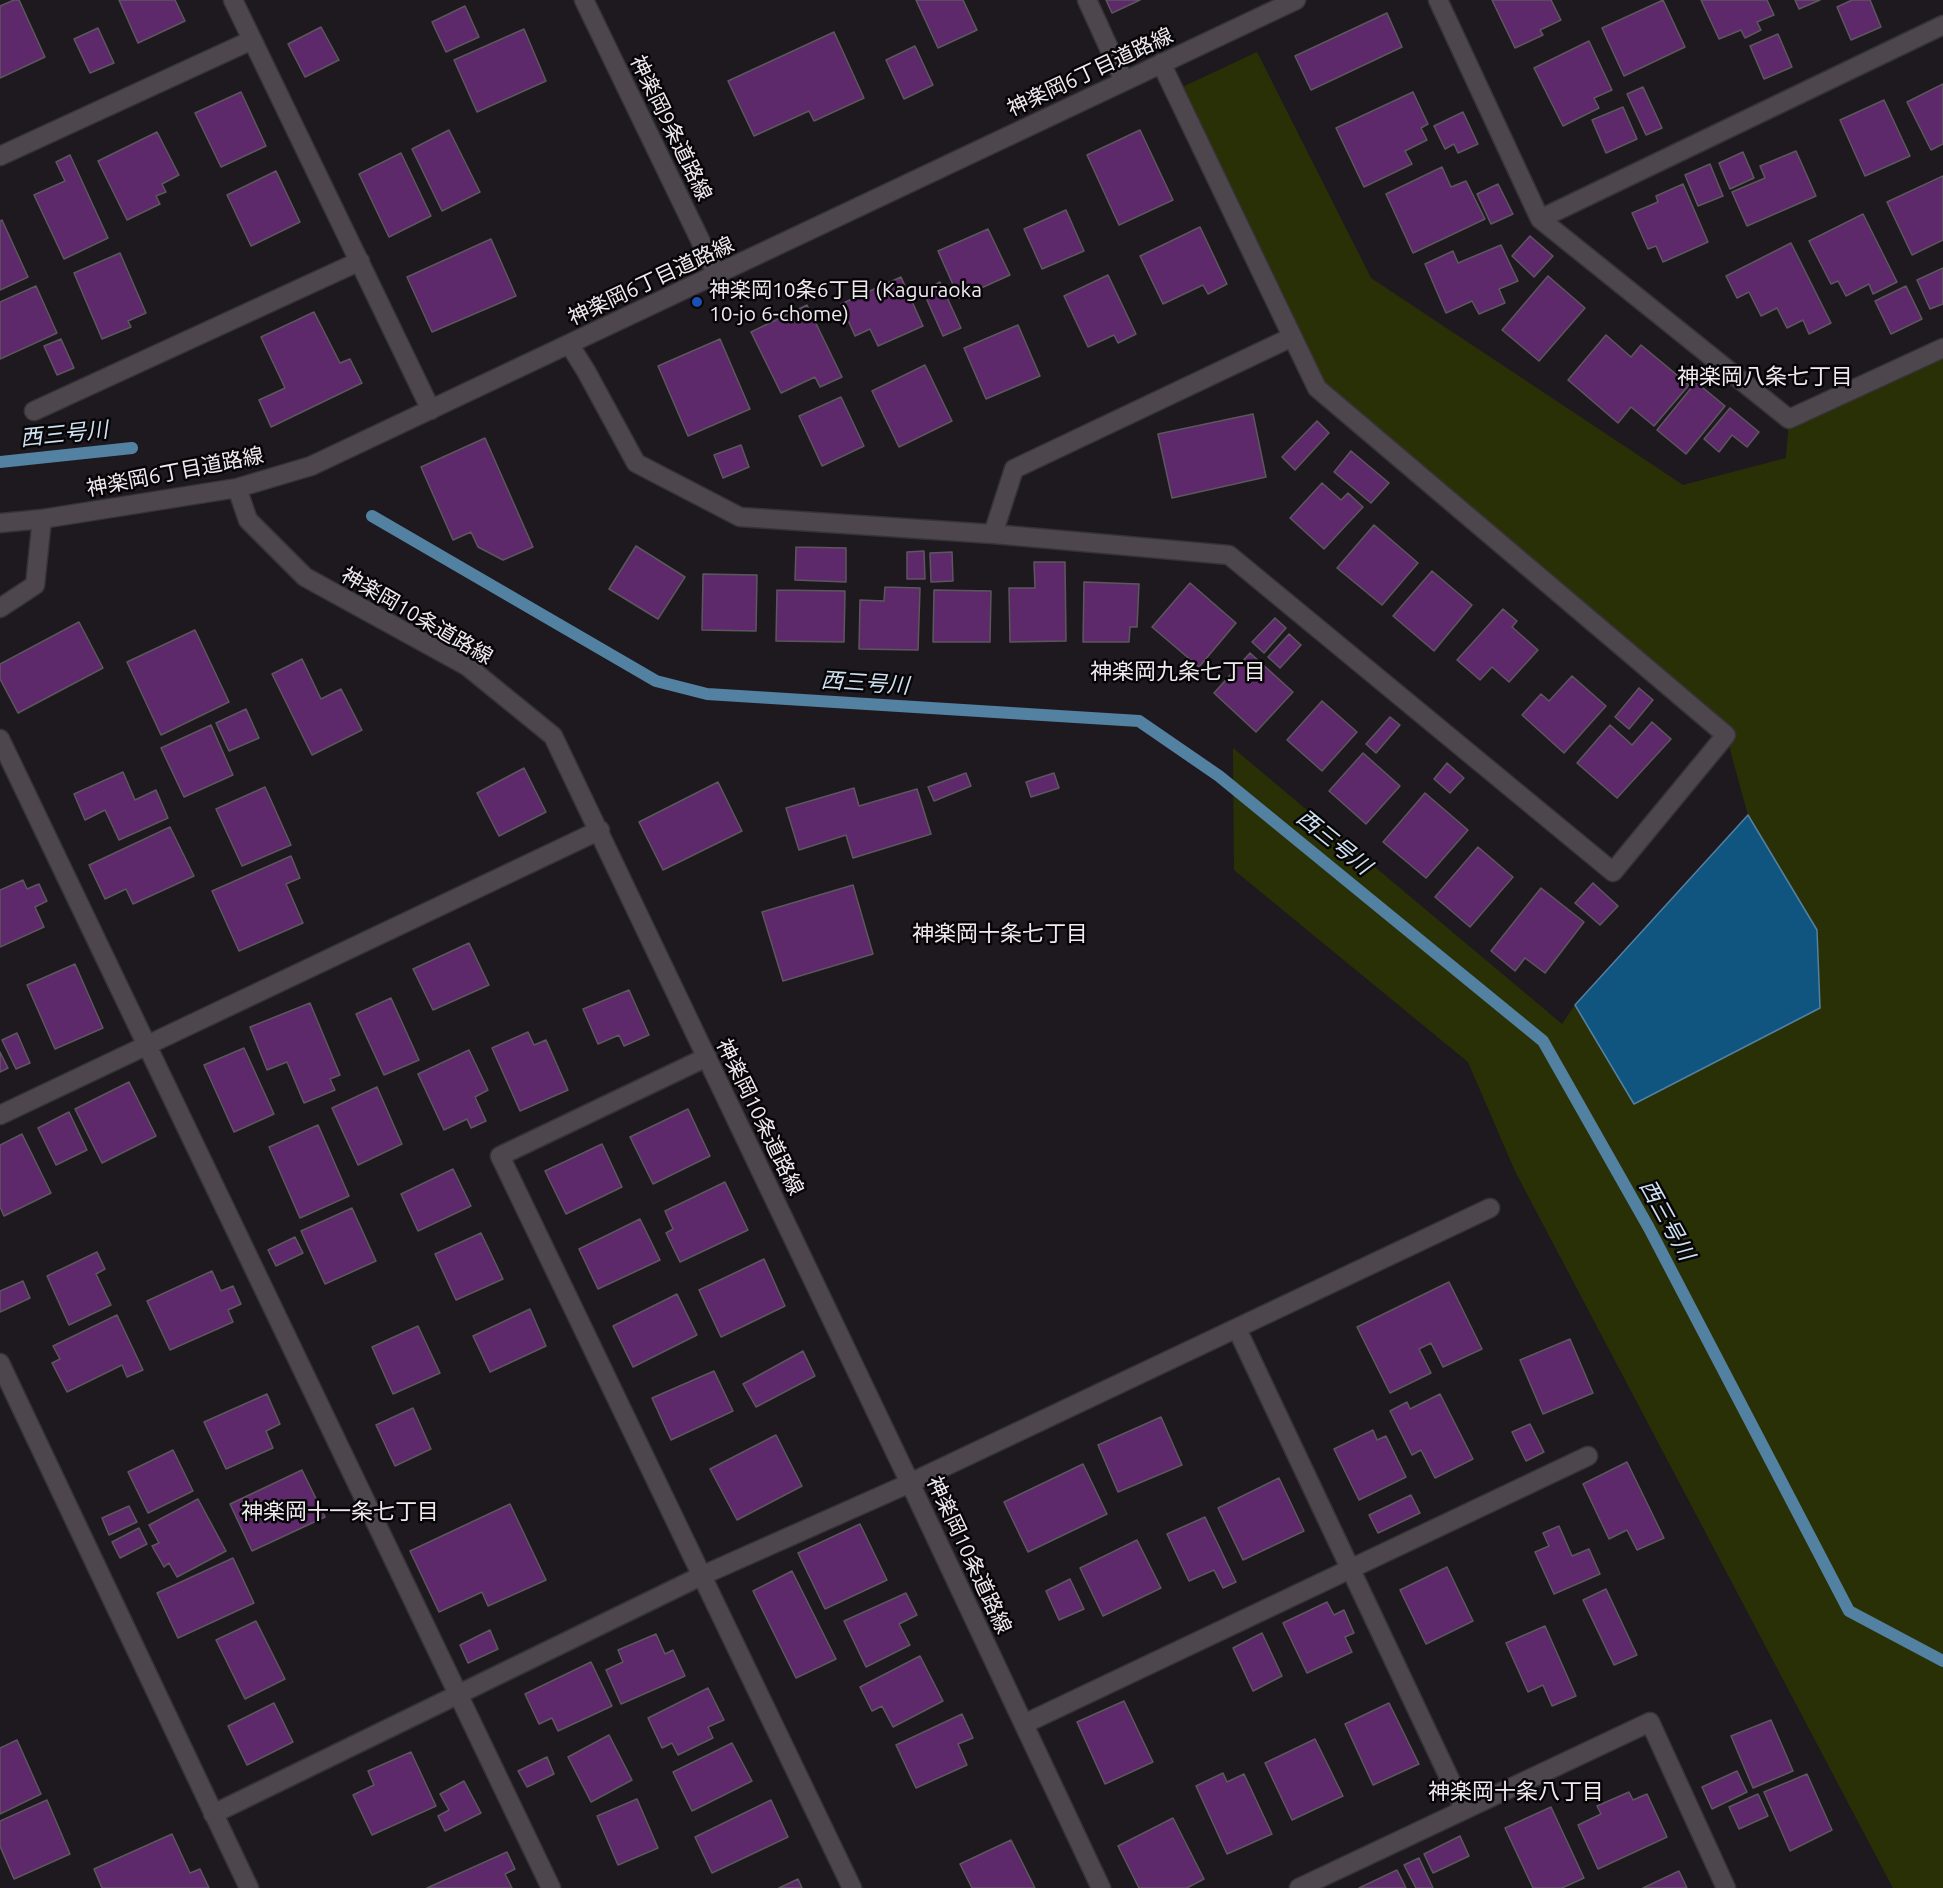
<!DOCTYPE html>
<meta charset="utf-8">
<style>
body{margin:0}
canvas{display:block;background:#1e191e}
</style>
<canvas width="1943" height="1888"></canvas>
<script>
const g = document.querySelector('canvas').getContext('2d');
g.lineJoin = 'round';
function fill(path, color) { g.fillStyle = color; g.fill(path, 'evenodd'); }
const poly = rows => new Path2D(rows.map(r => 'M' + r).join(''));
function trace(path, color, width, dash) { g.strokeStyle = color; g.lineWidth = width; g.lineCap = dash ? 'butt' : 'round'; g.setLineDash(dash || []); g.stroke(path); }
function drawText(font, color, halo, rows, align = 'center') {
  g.font = font + ' Ubuntu,"Noto Sans JP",sans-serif'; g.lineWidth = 5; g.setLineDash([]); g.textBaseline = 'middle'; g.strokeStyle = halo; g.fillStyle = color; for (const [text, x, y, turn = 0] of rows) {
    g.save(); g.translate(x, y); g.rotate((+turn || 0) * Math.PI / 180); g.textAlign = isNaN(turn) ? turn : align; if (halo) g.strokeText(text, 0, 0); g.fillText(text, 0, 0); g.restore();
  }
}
fill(poly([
 [1257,52,1371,278,1683,485,1786,458,1789,419,1943,348,1943,1888,1893,1888,1515,1171,1468,1062,1234,870,1233,748,1562,1024,1575,1005,1634,1104,1817,930,1748,815,1726,735,1317,388,1174,91]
]), '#2a3006');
const water = poly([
 [1748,815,1817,930,1820,1008,1634,1104,1575,1005,1748,815]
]);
fill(water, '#105480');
trace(water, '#5381a1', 1.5);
trace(poly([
 [0,462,132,448],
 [372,516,656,681,707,694,1139,721,1219,776,1543,1041,1649,1228,1849,1611,1943,1661]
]), '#5381a1', 12);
const building = poly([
 [14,0,19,0,45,57,0,78,0,6,14,0],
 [119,0,175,0,185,21,138,43,119,0],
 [916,0,963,0,977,30,938,48,916,0],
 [1106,0,1140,0,1112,13,1106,0],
 [1492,0,1551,0,1561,20,1540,30,1543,35,1515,48,1492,0],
 [1663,0,1685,47,1624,76,1602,28,1663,0],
 [1701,0,1767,0,1774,15,1757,22,1761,30,1745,38,1741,30,1719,39,1701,0],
 [1795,0,1820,0,1799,9,1795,0],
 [1852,0,1870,0,1881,27,1851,40,1837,7,1852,0],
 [465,6,479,37,446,52,432,22,465,6],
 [1387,13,1402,47,1311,90,1295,56,1387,13],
 [321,27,339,60,305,77,288,44,321,27],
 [98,28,114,63,90,73,74,39,98,28],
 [524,29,546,81,477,112,454,60,524,29],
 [834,32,864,98,814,121,809,111,754,136,728,81,834,32],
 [1778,34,1792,67,1764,79,1750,46,1778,34],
 [1589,41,1612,90,1594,98,1599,108,1563,126,1534,68,1589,41],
 [915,46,933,85,904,99,886,60,915,46],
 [1943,84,1943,144,1931,150,1907,102,1943,84],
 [1643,87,1662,128,1646,135,1627,94,1643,87],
 [241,92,266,146,221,167,195,113,241,92],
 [1413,92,1428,124,1421,128,1427,140,1405,151,1412,164,1364,187,1336,128,1413,92],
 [1884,100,1910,156,1865,176,1840,120,1884,100],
 [1623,107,1637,139,1606,153,1592,120,1623,107],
 [1463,112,1478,144,1458,153,1454,144,1445,149,1434,126,1463,112],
 [449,130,480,192,442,211,412,149,449,130],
 [1140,130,1173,200,1119,225,1087,155,1140,130],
 [157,132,179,175,162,184,166,192,156,196,160,204,127,220,98,161,157,132],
 [1796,151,1816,196,1747,226,1732,192,1765,178,1760,166,1796,151],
 [1743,152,1754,178,1730,189,1719,163,1743,152],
 [401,153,431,216,389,237,359,174,401,153],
 [70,155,108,238,64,259,34,195,65,181,56,162,70,155],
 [1710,164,1723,196,1698,206,1685,175,1710,164],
 [1442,167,1451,187,1466,181,1485,219,1413,253,1386,194,1442,167],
 [276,171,300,222,251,246,227,195,276,171],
 [1943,176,1943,240,1912,255,1887,202,1943,176],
 [1498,184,1513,214,1491,224,1477,194,1498,184],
 [1683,184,1708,242,1663,262,1656,246,1648,249,1632,213,1658,202,1656,196,1683,184],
 [1066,210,1084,251,1042,269,1024,229,1066,210],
 [1863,214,1897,282,1873,294,1869,284,1846,296,1838,281,1831,284,1809,241,1863,214],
 [2,220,28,277,0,290,0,221,2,220],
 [1200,227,1227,284,1208,294,1203,285,1163,304,1140,256,1200,227],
 [988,229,1010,275,959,298,938,251,988,229],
 [1530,236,1553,256,1534,277,1512,256,1530,236],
 [491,239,516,296,432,332,407,277,491,239],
 [1791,243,1831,323,1809,334,1803,320,1787,328,1777,308,1761,316,1749,292,1737,298,1726,276,1791,243],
 [1501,245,1518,281,1499,289,1505,303,1479,314,1472,301,1446,313,1425,264,1453,251,1458,263,1501,245],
 [120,253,146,313,128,321,131,327,102,339,74,273,120,253],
 [1943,268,1943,304,1930,309,1917,280,1943,268],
 [1108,275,1136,334,1118,343,1114,335,1088,347,1064,296,1108,275],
 [1548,276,1585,308,1539,361,1502,330,1548,276],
 [901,277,923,326,878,346,870,329,855,336,841,304,901,277],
 [940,282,961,328,943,336,923,291,940,282],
 [36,286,57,333,0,359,0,302,36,286],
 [1906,286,1922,319,1891,334,1875,301,1906,286],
 [807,305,842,377,820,387,815,377,781,393,751,332,807,305],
 [314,312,340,363,350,359,362,383,271,427,259,400,285,388,261,337,314,312],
 [1018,325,1040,376,986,399,964,348,1018,325],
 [1606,335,1631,357,1641,345,1689,385,1654,426,1631,407,1618,423,1568,380,1606,335],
 [61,339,74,368,57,375,44,346,61,339],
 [720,339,750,409,688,436,658,366,720,339],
 [925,365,952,421,899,447,872,391,925,365],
 [1696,382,1725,406,1686,454,1657,430,1696,382],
 [841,397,864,446,822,466,799,416,841,397],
 [1730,408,1759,432,1747,447,1732,435,1719,452,1704,439,1730,408],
 [1253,414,1266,477,1172,498,1158,434,1253,414],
 [1317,421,1329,433,1295,470,1282,457,1317,421],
 [485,438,533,547,503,560,478,547,471,532,453,540,421,467,485,438],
 [741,445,749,467,723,478,714,455,741,445],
 [1351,451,1389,483,1371,503,1334,472,1351,451],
 [1322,483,1341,500,1348,493,1363,507,1324,549,1290,518,1322,483],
 [1374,525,1418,563,1382,605,1337,568,1374,525],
 [636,546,685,577,658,619,609,589,636,546],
 [796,547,846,548,846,582,795,580,796,547],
 [924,551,925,579,907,579,907,552,924,551],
 [952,552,953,581,931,582,930,553,952,552],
 [1034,562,1065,562,1066,641,1010,642,1009,588,1035,588,1034,562],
 [1432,571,1472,605,1434,651,1393,616,1432,571],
 [703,574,757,575,756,631,702,630,703,574],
 [1084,582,1139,584,1137,627,1130,627,1129,642,1083,642,1084,582],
 [1190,583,1236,623,1199,667,1152,627,1190,583],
 [885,587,920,588,918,650,859,649,860,600,884,601,885,587],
 [777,590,845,591,844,642,776,641,777,590],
 [934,590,991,591,990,642,933,642,934,590],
 [1503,609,1517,621,1512,627,1538,650,1509,682,1492,667,1480,680,1457,660,1503,609],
 [1275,618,1286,628,1264,653,1252,642,1275,618],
 [79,622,103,668,18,713,0,679,0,664,79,622],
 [195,630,229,702,161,735,127,662,195,630],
 [1289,634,1301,645,1280,668,1268,657,1289,634],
 [1250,653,1293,692,1256,732,1214,693,1250,653],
 [302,659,321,699,341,689,362,730,312,755,272,674,302,659],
 [1572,676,1606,706,1564,753,1522,715,1541,694,1549,701,1572,676],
 [1639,688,1653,700,1629,729,1615,717,1639,688],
 [1322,701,1357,732,1322,771,1287,740,1322,701],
 [246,709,259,738,229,751,216,723,246,709],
 [1390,717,1400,725,1376,753,1366,744,1390,717],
 [1652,722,1671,739,1617,798,1577,763,1610,725,1632,745,1652,722],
 [211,725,233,775,184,797,161,748,211,725],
 [1363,753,1400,786,1366,824,1329,791,1363,753],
 [1447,763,1464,778,1450,793,1434,779,1447,763],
 [524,768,546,812,499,836,477,793,524,768],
 [123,772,135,800,156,790,168,818,119,840,105,810,85,820,74,794,123,772],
 [966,773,971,786,934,801,928,787,966,773],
 [1054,773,1059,788,1031,797,1026,782,1054,773],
 [718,782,742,831,663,870,639,822,718,782],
 [265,787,291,845,242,866,216,809,265,787],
 [854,788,859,806,917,789,931,834,853,858,846,835,799,850,786,808,854,788],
 [1425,793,1468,830,1426,878,1383,842,1425,793],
 [170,827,194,876,133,904,126,889,105,899,89,865,170,827],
 [1478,847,1513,877,1470,927,1435,897,1478,847],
 [291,856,300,878,286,884,303,923,239,951,212,891,291,856],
 [23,880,27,889,39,884,47,901,35,907,44,927,0,947,0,890,23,880],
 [1593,883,1618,906,1600,925,1575,903,1593,883],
 [853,885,873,954,783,981,762,912,853,885],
 [1541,888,1584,922,1545,973,1525,958,1515,971,1491,951,1541,888],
 [469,943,489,985,433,1010,413,969,469,943],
 [75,964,103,1028,55,1049,27,985,75,964],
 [629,990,649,1035,624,1046,619,1035,598,1044,583,1009,629,990],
 [391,998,419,1060,384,1075,356,1014,391,998],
 [310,1003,340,1075,330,1079,335,1090,304,1103,287,1062,267,1070,250,1027,310,1003],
 [528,1032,534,1045,546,1040,568,1090,520,1111,492,1048,528,1032],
 [17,1033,30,1063,16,1069,2,1040,17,1033],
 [244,1048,274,1114,234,1132,204,1065,244,1048],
 [469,1050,488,1090,475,1097,486,1121,471,1128,467,1119,444,1130,418,1074,469,1050],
 [0,1052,8,1068,0,1072,0,1052],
 [129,1082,156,1136,102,1163,75,1109,129,1082],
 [377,1087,402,1144,358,1165,332,1108,377,1087],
 [688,1109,710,1156,653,1184,630,1137,688,1109],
 [69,1112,87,1150,56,1165,38,1128,69,1112],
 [318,1125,349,1196,300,1218,269,1147,318,1125],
 [22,1134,51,1193,4,1216,0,1207,0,1145,22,1134],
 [602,1144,622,1187,566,1214,545,1171,602,1144],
 [453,1169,471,1206,418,1231,401,1194,453,1169],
 [725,1182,748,1230,680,1262,666,1233,673,1229,665,1211,725,1182],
 [352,1208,376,1261,325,1284,301,1231,352,1208],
 [640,1219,660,1260,598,1289,579,1249,640,1219],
 [481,1233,503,1279,456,1300,435,1254,481,1233],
 [295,1237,303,1253,276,1266,268,1250,295,1237],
 [97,1252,105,1269,96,1274,111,1305,69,1325,47,1276,97,1252],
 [764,1259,785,1306,721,1337,699,1290,764,1259],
 [212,1271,221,1291,233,1286,241,1304,228,1310,233,1322,170,1350,147,1301,212,1271],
 [23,1281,30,1298,0,1312,0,1291,23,1281],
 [1449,1282,1482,1349,1443,1367,1431,1343,1419,1349,1431,1373,1390,1393,1357,1327,1449,1282],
 [677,1294,697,1335,633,1367,613,1326,677,1294],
 [530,1309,546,1346,490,1372,473,1336,530,1309],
 [117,1315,143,1370,127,1377,122,1365,67,1392,52,1363,60,1359,53,1346,117,1315],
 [418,1326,440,1373,393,1394,372,1347,418,1326],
 [1570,1339,1593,1393,1543,1414,1520,1360,1570,1339],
 [803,1351,815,1376,756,1407,743,1384,803,1351],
 [714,1371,733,1411,671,1440,652,1398,714,1371],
 [267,1394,280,1424,266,1431,273,1448,226,1469,204,1422,267,1394],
 [1440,1394,1473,1459,1435,1478,1421,1450,1412,1455,1390,1411,1407,1402,1410,1409,1440,1394],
 [413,1408,431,1449,395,1466,376,1425,413,1408],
 [1161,1417,1182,1465,1118,1492,1098,1445,1161,1417],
 [1530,1424,1544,1452,1526,1461,1512,1432,1530,1424],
 [1373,1430,1377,1440,1386,1436,1406,1477,1359,1500,1334,1449,1373,1430],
 [776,1435,802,1486,737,1520,710,1469,776,1435],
 [173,1450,193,1491,148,1513,128,1472,173,1450],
 [1627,1462,1664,1538,1637,1550,1627,1530,1609,1539,1583,1484,1627,1462],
 [1083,1464,1107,1514,1028,1552,1004,1502,1083,1464],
 [302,1470,325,1517,252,1551,230,1504,302,1470],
 [1279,1478,1304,1531,1243,1560,1218,1508,1279,1478],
 [1411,1495,1420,1513,1378,1533,1369,1515,1411,1495],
 [198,1499,226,1551,177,1577,169,1563,164,1567,152,1546,159,1543,149,1525,198,1499],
 [510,1504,546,1580,488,1606,482,1592,439,1612,410,1551,510,1504],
 [129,1506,137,1522,109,1535,102,1518,129,1506],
 [1205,1517,1236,1582,1223,1588,1214,1570,1189,1581,1167,1534,1205,1517],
 [860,1524,887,1580,825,1609,798,1553,860,1524],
 [1559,1526,1572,1556,1589,1549,1600,1574,1554,1594,1535,1552,1549,1546,1543,1533,1559,1526],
 [139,1528,147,1544,120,1558,112,1542,139,1528],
 [1137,1540,1161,1588,1103,1616,1080,1568,1137,1540],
 [233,1558,254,1603,178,1638,157,1593,233,1558],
 [1447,1567,1473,1621,1426,1644,1400,1590,1447,1567],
 [792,1571,836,1659,796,1678,753,1591,792,1571],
 [1070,1579,1084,1609,1059,1620,1046,1591,1070,1579],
 [1606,1589,1637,1655,1614,1665,1583,1600,1606,1589],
 [906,1593,917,1615,899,1624,910,1645,866,1667,844,1621,906,1593],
 [1327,1602,1334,1615,1344,1610,1354,1633,1345,1637,1352,1652,1307,1673,1283,1623,1327,1602],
 [256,1621,285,1679,245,1699,216,1640,256,1621],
 [1545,1626,1576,1696,1552,1706,1543,1685,1528,1692,1506,1643,1545,1626],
 [490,1630,498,1649,468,1663,460,1645,490,1630],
 [1262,1633,1282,1676,1253,1691,1233,1648,1262,1633],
 [656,1634,665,1654,673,1650,685,1676,621,1704,606,1670,623,1662,618,1650,656,1634],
 [920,1656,943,1701,893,1727,882,1706,872,1711,860,1687,920,1656],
 [591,1662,612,1706,558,1731,552,1718,539,1724,525,1694,591,1662],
 [708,1688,724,1720,708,1727,713,1738,678,1755,672,1743,662,1748,648,1718,708,1688],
 [1124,1701,1153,1762,1105,1784,1077,1722,1124,1701],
 [274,1703,293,1742,247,1765,228,1726,274,1703],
 [1389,1703,1419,1764,1373,1785,1345,1724,1389,1703],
 [962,1714,973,1738,958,1744,967,1765,916,1788,896,1745,962,1714],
 [1771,1720,1793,1771,1753,1788,1731,1736,1771,1720],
 [609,1735,632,1780,591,1802,568,1757,609,1735],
 [1315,1739,1343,1796,1292,1820,1265,1763,1315,1739],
 [17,1740,41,1794,0,1814,0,1748,17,1740],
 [732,1743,752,1781,692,1811,673,1772,732,1743],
 [411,1752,436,1806,372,1835,353,1795,374,1785,368,1771,411,1752],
 [547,1757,554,1774,527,1787,518,1771,547,1757],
 [1737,1771,1747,1792,1712,1809,1702,1787,1737,1771],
 [1223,1773,1227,1782,1244,1774,1272,1834,1227,1854,1196,1786,1223,1773],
 [1807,1774,1832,1830,1790,1851,1764,1792,1807,1774],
 [464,1781,481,1813,445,1831,438,1816,449,1810,440,1794,464,1781],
 [1629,1792,1633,1800,1647,1794,1667,1837,1598,1869,1578,1825,1601,1814,1597,1806,1629,1792],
 [1758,1794,1768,1816,1739,1829,1729,1807,1758,1794],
 [637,1799,658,1848,618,1865,597,1816,637,1799],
 [47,1800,70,1854,14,1879,0,1846,0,1821,47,1800],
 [771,1800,788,1837,712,1873,695,1837,771,1800],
 [1551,1807,1584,1878,1562,1888,1533,1888,1505,1828,1551,1807],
 [1173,1818,1204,1879,1187,1888,1139,1888,1118,1846,1173,1818],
 [172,1834,190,1873,200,1869,209,1888,102,1888,94,1869,172,1834],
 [1460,1836,1469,1856,1433,1873,1424,1854,1460,1836],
 [1011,1840,1035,1888,972,1888,960,1864,1011,1840],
 [507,1852,515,1869,505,1874,512,1888,427,1888,507,1852],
 [1419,1858,1433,1888,1416,1888,1404,1865,1419,1858],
 [1397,1870,1406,1888,1359,1888,1397,1870],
 [1679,1871,1687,1888,1643,1888,1679,1871],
 [798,1879,802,1888,779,1888,798,1879]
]);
fill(building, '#5d296a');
trace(building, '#5c575d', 1.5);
const minor = poly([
 [233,0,431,410],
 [584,0,717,275],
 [1087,0,1124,81],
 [1438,0,1540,219],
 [1943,25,1540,219,1789,419,1943,348],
 [0,156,252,40],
 [569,344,586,371,636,463,740,517,993,534,1229,555,1613,872,1726,735,1317,388,1161,63],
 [34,411,360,261],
 [237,488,248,520,305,577,467,666,553,736,910,1483,1101,1888],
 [0,523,42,519,237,488,311,466,1296,0],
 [993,534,1014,469,1292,337],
 [0,608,35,585,42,519],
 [0,739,551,1888],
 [707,1057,500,1156,852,1888],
 [0,1115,600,830],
 [1237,1329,1464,1809],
 [0,1363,249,1888],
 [1024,1724,1588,1456],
 [213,1814,701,1576,910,1483,1490,1208],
 [1299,1888,1650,1722,1726,1888]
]);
trace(minor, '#363336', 21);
trace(minor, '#4d474d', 18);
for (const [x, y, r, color] of [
 [697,302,6,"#1a4fb4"]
]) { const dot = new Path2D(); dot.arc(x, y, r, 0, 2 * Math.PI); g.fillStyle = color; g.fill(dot); trace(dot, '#070507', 2); }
drawText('21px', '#eeeaee', '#070507', [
 ["神楽岡6丁目道路線",1090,72,-25],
 ["神楽岡9条道路線",671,128,64],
 ["神楽岡6丁目道路線",651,281,-25],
 ["神楽岡6丁目道路線",175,472,-11],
 ["神楽岡10条道路線",417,616,30],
 ["神楽岡10条道路線",760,1117,64],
 ["神楽岡10条道路線",969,1555,65]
]);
drawText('21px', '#eeeaee', '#070507', [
 ["神楽岡10条6丁目 (Kaguraoka",709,290],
 ["10-jo 6-chome)",709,314]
], 'left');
drawText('22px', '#eeeaee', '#070507', [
 ["神楽岡八条七丁目",1765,377],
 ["神楽岡九条七丁目",1178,672],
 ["神楽岡十条七丁目",1000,934],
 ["神楽岡十一条七丁目",340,1512],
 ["神楽岡十条八丁目",1516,1792]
]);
drawText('italic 22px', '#cde1f0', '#070507', [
 ["西三号川",64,434,-6],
 ["西三号川",865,683,4],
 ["西三号川",1334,842,39],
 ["西三号川",1667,1220,61]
]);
</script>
